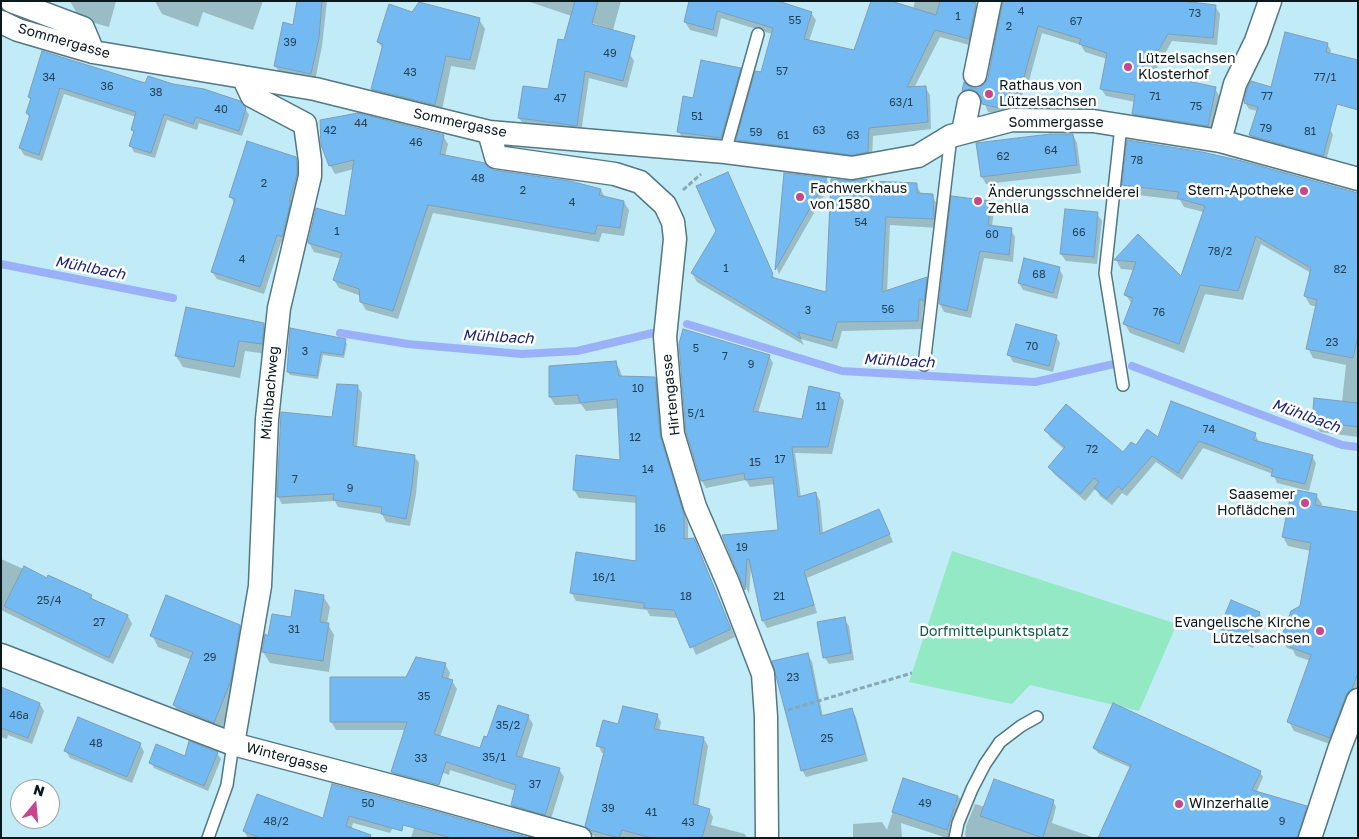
<!DOCTYPE html>
<meta charset="utf-8">
<style>
body{margin:0}
#map{position:relative;width:1359px;height:839px;overflow:hidden;background:#c1ebf7;font-family:"Golos Text",sans-serif}
canvas{display:block}
.frame{position:absolute;inset:0;border:2px solid #09191e;pointer-events:none}
.north{position:absolute;left:10px;top:779px;width:50px;height:50px;box-sizing:border-box;background:#fff;border:1px solid #9da3a5;border-radius:50%;rotate:17deg;font-size:14px;font-weight:700;line-height:20px;text-align:center;color:#09191e}
.north::after{content:'';display:block;margin:auto;width:18px;height:22px;background:#c9468e;clip-path:polygon(50% 0,100% 100%,50% 72%,0 100%)}
</style>
<div id="map">
<canvas width="1359" height="839"></canvas>
<div class="frame"></div>
<div class="north">N</div>
</div>
<script>
const g = document.querySelector('canvas').getContext('2d');
g.lineJoin = 'round';
function fill(path, color) { g.fillStyle = color; g.fill(path, 'evenodd'); }
const poly = rows => new Path2D(rows.map(r => 'M' + r).join(''));
function trace(path, color, width, dash) { g.strokeStyle = color; g.lineWidth = width; g.lineCap = dash ? 'butt' : 'round'; g.setLineDash(dash || []); g.stroke(path); }
function drawText(font, color, halo, rows, align = 'center') {
  g.font = font + ' "Golos Text",sans-serif'; g.lineWidth = 5; g.setLineDash([]); g.textBaseline = 'middle'; g.strokeStyle = halo; g.fillStyle = color; for (const [text, x, y, turn = 0] of rows) {
    g.save(); g.translate(x, y); g.rotate((+turn || 0) * Math.PI / 180); g.textAlign = isNaN(turn) ? turn : align; if (halo) g.strokeText(text, 0, 0); g.fillText(text, 0, 0); g.restore();
  }
}
fill(poly([
 [952,551,1177,624,1139,711,1030,685,1012,704,909,682]
]), '#93e9c3');
fill(poly([
 [70,1,116,1,109,27,80,19],
 [155,1,263,1,253,30,203,12,198,27,162,14],
 [298,1,327,1,322,46,315,81,280,73,275,66,294,26],
 [527,1,621,1,613,30],
 [690,1,811,13,816,20,809,41,854,52,913,9,915,1,966,1,975,4,980,12,973,46,940,37,914,88,925,87,930,95,931,129,873,136,872,159,742,148,737,140,762,74,772,34,721,18,717,37,690,30,685,22],
 [1004,1,1215,6,1220,14,1217,45,1172,41,1154,73,1178,77,1180,81,1215,88,1219,96,1212,133,1138,121,1133,114,1135,102,1106,96,1101,89,1107,59,1085,52,1081,45,1042,33,1028,85,1025,84,1017,114,1008,116,988,112,981,95,978,95,979,98,968,98,964,91,965,84,972,89,979,89,985,85,989,79],
 [479,19,485,29,475,70,451,66,441,115,378,99,372,89,383,49,378,42],
 [559,40,630,54,634,61,627,88,589,78,581,133,524,125,519,118,549,91],
 [1327,44,1331,50,1330,54,1335,100,1330,129,1333,135,1326,161,1254,141,1250,135,1257,111,1249,109,1245,103,1272,88],
 [43,52,146,84,245,108,249,115,242,136,199,123,197,130,167,120,155,158,134,152,131,146,134,134,132,129,136,117,64,94,42,161,24,155,20,148,30,119,27,113,31,101,29,97],
 [740,69,749,85,730,153,687,148,679,132,694,99],
 [1073,135,1077,143,1081,173,986,184,982,177,978,144],
 [443,136,448,144,445,157,494,171,601,190,605,198,624,202,629,210,624,236,602,233,599,242,433,213,398,319,366,310,361,302,361,296,339,288,334,280,342,259,314,252,309,243,346,217,354,169,335,174,330,165],
 [295,158,300,165,300,183,286,243,281,242,264,294,217,279,212,272,234,203,231,197],
 [785,174,826,179,830,185,779,274,777,269],
 [867,180,868,182,916,184,921,194,932,196,937,204,938,228,890,225,887,292,926,279,931,287,928,309,923,307,922,329,842,331,837,349,801,339,804,345,697,282,692,273,717,231,732,182,775,280,827,294,851,182],
 [1123,185,1358,195,1358,437,1320,432,1313,421,1342,402,1346,365,1313,358,1308,348,1317,307,1310,305,1305,296,1311,273,1261,244,1243,300,1205,294,1184,353,1130,333,1125,324,1132,304,1125,294,1134,270,1121,269,1116,260,1138,236,1182,278,1204,212,1184,207,1180,200,1129,194],
 [990,202,994,209,992,227,1011,230,1015,237,1013,262,984,258,971,318,944,312,940,304],
 [1097,214,1102,221,1097,264,1066,261,1061,254],
 [1059,268,1063,276,1057,299,1023,290,1019,283],
 [263,324,270,335,268,354,245,351,240,378,183,367,176,356],
 [291,330,345,341,347,344,344,358,323,355,318,379,290,375,288,372],
 [1056,336,1060,343,1053,372,1013,362,1009,355],
 [769,356,773,363,758,413,803,421,839,394,844,401,832,454,795,453,801,498,816,493,820,501,823,534,883,518,893,542,807,578,817,613,767,628,763,621,751,566,749,594,723,536,779,531,775,484,750,487,746,480,706,488,702,481,687,431],
 [615,362,620,370,622,377,654,378,659,386,664,445,688,524,688,540,694,540,698,548,735,637,696,655,679,618,650,616,647,610,576,601,571,592,637,562,638,503,579,498,574,490,577,457,621,461,619,408,586,411,581,404,555,405,550,397],
 [357,386,362,393,357,448,414,456,419,463,416,494,410,526,386,522,382,514,338,507,335,501,282,504,278,497],
 [1046,430,1123,454,1159,438,1255,434,1259,442,1312,456,1316,463,1309,491,1277,483,1273,474,1203,448,1182,480,1156,462,1127,496,1122,493,1112,505,1100,496,1096,488,1085,501,1054,474,1049,467,1065,450,1050,437],
 [1316,495,1322,504,1321,507,1358,513,1358,696,1335,746,1294,731,1289,722,1311,661,1296,656,1293,650,1287,648,1282,638,1302,607,1311,551,1288,546,1283,537],
 [1,559,48,580,91,596,94,601,128,616,132,624,113,664,1,610],
 [323,596,330,607,327,623,334,635,329,672,270,663,263,652,270,637],
 [1259,613,1264,620,1253,648,1225,636,1220,629],
 [844,619,849,626,854,660,829,664,824,657],
 [239,626,246,637,236,692,220,733,180,716,174,705,192,660,158,647,152,635],
 [808,655,812,662,823,717,851,709,856,717,868,761,806,777,802,770],
 [445,664,450,673,448,680,452,681,457,689,440,737,481,750,488,738,528,716,533,724,522,759,559,769,564,777,550,822,517,813,512,805,516,791,450,770,449,775,425,766,415,785,398,780,393,772,406,730,336,730,331,721,407,678],
 [1,689,40,704,44,711,32,744,8,735,7,739,1,737],
 [657,715,661,722,659,731,704,739,708,746,698,807,709,810,713,817,711,825,745,834,747,838,597,838,591,834,586,826,605,753,602,753,598,745,619,725],
 [190,743,217,753,221,759,208,791,154,768,151,762,186,757],
 [140,744,144,752,132,783,70,758,66,751],
 [1094,748,1260,772,1263,777,1256,793,1306,807,1309,813,1301,838,1099,838,1131,768,1098,753],
 [903,780,960,798,966,809,955,838,947,838,901,823,902,838,853,838,853,824,882,822,887,830],
 [333,785,402,810,390,833,353,823,349,838,248,838,244,831,323,819],
 [1053,801,1056,807,1052,823,1095,838,966,838,965,835,966,826,975,804,985,807],
 [420,808,526,838,411,838]
]), '#0003');
trace(poly([
 [1,264,173,298],
 [687,324,842,371,1035,382,1114,364],
 [340,333,408,344,522,354,577,351,653,333],
 [1132,366,1342,445,1358,447]
]), '#9ab1fa', 8);
const building = poly([
 [297,1,322,1,319,38,311,74,274,66,283,22,293,25,297,1],
 [575,1,598,1,592,24,635,36,623,81,585,71,577,126,518,118,523,86,548,89,558,39,564,40,575,1],
 [689,1,778,1,812,12,804,39,854,50,871,1,891,1,936,15,940,1,970,1,976,3,969,39,935,30,907,87,926,86,928,122,869,128,868,152,852,155,736,140,755,71,761,72,773,28,717,11,713,30,684,22,689,1],
 [1003,1,1182,1,1216,5,1213,38,1168,34,1147,70,1178,76,1178,79,1216,87,1208,126,1132,114,1135,95,1100,89,1107,53,1079,44,1081,39,1038,26,1024,77,1021,77,1013,107,1003,109,982,104,981,97,977,92,971,89,962,91,964,82,972,88,979,88,984,84,988,78,1003,1],
 [419,2,480,18,470,60,446,56,435,105,371,89,383,44,377,42,389,4,412,12,419,2],
 [1285,32,1328,43,1326,52,1358,60,1358,110,1337,104,1323,156,1249,135,1258,107,1244,103,1247,89,1251,81,1271,87,1285,32],
 [42,51,145,83,148,76,173,84,204,89,240,101,246,108,239,131,196,117,193,124,164,114,151,153,129,146,134,131,131,130,136,112,60,88,39,155,19,148,30,115,26,113,31,98,28,97,42,51],
 [701,60,741,68,721,138,677,132,683,96,693,98,701,60],
 [358,113,444,135,440,154,485,163,488,167,494,170,570,181,601,189,599,195,624,201,620,228,597,225,595,234,428,205,393,311,360,302,359,289,333,280,342,253,308,243,316,208,345,216,354,160,329,166,321,145,320,120,358,113],
 [1050,134,1073,134,1077,165,981,177,976,143,1050,134],
 [1127,140,1202,152,1242,161,1358,193,1358,336,1353,358,1306,349,1317,300,1304,296,1311,268,1256,236,1238,291,1200,285,1179,344,1123,324,1133,298,1124,295,1136,262,1114,260,1138,234,1181,276,1205,206,1177,198,1179,192,1122,185,1127,140],
 [247,141,296,157,297,162,297,174,289,201,291,201,282,237,277,235,260,287,211,272,235,199,229,197,247,141],
 [728,172,773,274,771,277,826,292,831,179,851,181,867,179,867,181,917,183,917,193,933,194,934,219,886,217,882,292,927,277,924,301,919,299,918,321,837,322,832,341,798,332,801,339,691,273,716,231,696,186,728,172],
 [784,173,827,178,775,270,784,173],
 [951,196,991,201,988,225,1012,228,1009,255,980,251,967,311,939,304,951,196],
 [1065,209,1098,212,1094,257,1060,254,1065,209],
 [1024,258,1060,267,1053,293,1018,283,1024,258],
 [186,307,264,323,262,344,239,341,234,367,175,356,186,307],
 [1016,324,1057,335,1049,366,1007,355,1016,324],
 [290,328,346,339,343,355,321,352,317,376,287,372,290,328],
 [683,329,770,355,753,411,802,419,809,386,840,393,828,447,792,447,798,497,816,492,820,534,879,509,890,534,804,571,814,605,762,621,749,559,747,559,745,590,722,535,778,530,773,477,745,480,744,473,701,481,686,432,679,344,683,329],
 [616,361,619,376,655,377,660,435,684,515,684,539,694,538,731,629,690,648,674,610,644,608,644,603,570,593,576,552,636,561,636,496,573,490,576,455,620,460,617,399,580,403,578,395,549,397,549,366,616,361],
 [337,384,358,385,353,446,415,455,412,486,406,519,381,514,382,507,333,500,334,494,277,497,281,412,332,417,337,384],
 [1314,398,1358,403,1358,427,1312,421,1314,398],
 [1171,401,1256,433,1253,440,1313,455,1305,484,1271,476,1273,469,1199,441,1178,473,1152,456,1122,490,1118,486,1107,499,1094,488,1099,482,1094,478,1080,494,1048,467,1065,447,1044,430,1066,404,1123,452,1131,442,1136,445,1147,429,1158,437,1171,401],
 [1292,489,1317,494,1315,505,1358,512,1358,673,1352,689,1346,695,1330,738,1287,722,1311,655,1290,647,1291,642,1281,638,1291,611,1300,606,1311,543,1282,537,1292,489],
 [24,566,47,578,48,575,92,595,90,598,128,615,109,658,4,606,24,566],
 [295,590,324,595,320,622,329,623,323,661,262,652,265,634,268,636,272,614,291,617,295,590],
 [166,595,240,625,231,680,214,723,173,705,193,652,150,636,166,595],
 [1231,600,1260,612,1249,641,1219,629,1231,600],
 [845,617,851,653,823,658,817,622,845,617],
 [808,653,821,716,852,708,865,754,801,771,772,661,808,653],
 [416,657,446,663,442,677,453,680,434,734,480,748,484,736,487,737,498,705,529,715,516,756,560,768,545,815,511,805,516,785,446,762,439,785,391,772,407,722,330,722,330,677,406,677,416,657],
 [1,687,40,703,28,738,1,728,1,687],
 [1113,703,1261,771,1252,790,1307,806,1297,838,1098,838,1131,765,1093,748,1113,703],
 [623,706,658,714,654,729,704,737,693,804,710,809,702,838,652,838,622,830,619,838,590,830,585,826,605,748,596,746,603,720,618,724,623,706],
 [78,717,141,743,127,777,64,751,78,717],
 [189,741,218,752,204,786,149,763,156,744,185,756,189,741],
 [903,778,958,796,947,830,892,812,903,778],
 [994,779,1054,800,1043,838,980,816,994,779],
 [332,784,423,808,530,838,452,838,403,825,402,831,349,816,346,826,371,835,370,838,260,838,243,831,257,794,323,818,332,784]
]);
fill(building, '#73baf2');
trace(building, '#819db5', 1);
const lane = poly([
 [1121,126,1105,273,1123,385],
 [725,152,758,34],
 [924,365,951,136],
 [208,838,227,785,233,744],
 [955,838,958,823,972,789,985,764,1000,742,1021,726,1037,717]
]);
const street = poly([
 [11,1,83,28,93,52],
 [1,22,18,30,93,52,315,89,489,132,725,152,852,168,918,156,951,136,1012,120,1093,121,1220,141,1358,179],
 [975,75,990,1],
 [489,132,496,157,615,174,640,182,665,205,673,222,675,239,665,337,673,434,695,507,728,583,763,674,766,717,767,838],
 [963,132,969,102],
 [1220,141,1235,84,1256,41,1270,1],
 [1,655,233,744,426,795,580,838],
 [233,744,260,586,267,419,279,308,310,176,310,161,305,124,252,96,243,77],
 [1310,838,1339,750,1358,700]
]);
trace(lane, '#517883', 14);
trace(street, '#517883', 25);
trace(poly([
 [683,190,701,174],
 [788,710,912,673]
]), '#87a9b3', 3, [5, 2.5]);
trace(lane, '#fff', 11);
trace(street, '#fff', 22);
for (const [x, y, r, color] of [
 [1128,67,5,"#c9468e"],
 [989,94,5,"#c9468e"],
 [1304,191,5,"#c9468e"],
 [800,197,5,"#c9468e"],
 [978,201,5,"#c9468e"],
 [1305,503,5,"#c9468e"],
 [1320,631,5,"#c9468e"],
 [1179,804,5,"#c9468e"]
]) { const dot = new Path2D(); dot.arc(x, y, r, 0, 2 * Math.PI); g.fillStyle = color; g.fill(dot); trace(dot, '#fff', 2); }
drawText('11px', '#244153', null, [
 ["4",1021,12],
 ["73",1195,14],
 ["1",958,17],
 ["55",795,21],
 ["67",1076,22],
 ["2",1009,27],
 ["39",290,43],
 ["49",610,54],
 ["57",782,72],
 ["43",410,73],
 ["34",49,78],
 ["77/1",1325,78],
 ["36",107,87],
 ["38",156,93],
 ["71",1155,97],
 ["77",1267,97],
 ["47",560,99],
 ["63/1",901,103],
 ["75",1196,107],
 ["40",221,110],
 ["51",697,117],
 ["44",361,124],
 ["79",1266,129],
 ["42",330,131],
 ["63",819,131],
 ["81",1310,132],
 ["59",756,133],
 ["61",783,136],
 ["63",853,136],
 ["46",416,143],
 ["64",1051,151],
 ["62",1003,157],
 ["78",1137,161],
 ["48",478,179],
 ["2",264,184],
 ["2",523,191],
 ["4",572,203],
 ["54",861,223],
 ["1",337,232],
 ["66",1079,233],
 ["60",992,235],
 ["78/2",1220,252],
 ["4",242,260],
 ["1",726,269],
 ["82",1340,270],
 ["68",1039,275],
 ["56",888,310],
 ["3",808,311],
 ["76",1159,313],
 ["23",1332,343],
 ["70",1032,347],
 ["5",696,349],
 ["3",305,352],
 ["7",725,357],
 ["9",751,365],
 ["10",638,389],
 ["11",821,407],
 ["5/1",696,414],
 ["74",1209,430],
 ["12",635,438],
 ["72",1092,450],
 ["17",780,460],
 ["15",755,463],
 ["14",648,470],
 ["7",295,480],
 ["9",350,489],
 ["16",660,529],
 ["19",742,548],
 ["16/1",604,578],
 ["18",686,597],
 ["21",779,597],
 ["25/4",49,601],
 ["27",99,623],
 ["31",294,630],
 ["29",210,658],
 ["23",793,678],
 ["35",424,697],
 ["46a",19,716],
 ["35/2",508,726],
 ["25",827,739],
 ["48",96,744],
 ["35/1",494,758],
 ["33",421,759],
 ["37",535,785],
 ["50",368,804],
 ["49",925,804],
 ["39",608,809],
 ["41",651,813],
 ["48/2",276,822],
 ["9",1282,822],
 ["43",688,823]
]);
drawText('14px', '#09191e', '#fff', [
 ["Sommergasse",64,41,16],
 ["Sommergasse",460,123,12],
 ["Sommergasse",1056,123],
 ["Mühlbachweg",270,393,-85],
 ["Hirtengasse",671,395,-96],
 ["Wintergasse",287,758,15]
]);
drawText('14px', '#09191e', '#fff', [
 ["Lützelsachsen",1138,59],
 ["Klosterhof",1138,75],
 ["Rathaus von",999,86],
 ["Lützelsachsen",999,102],
 ["Fachwerkhaus",810,189],
 ["von 1580",810,205],
 ["Stern-Apotheke",1294,191,"right"],
 ["Änderungsschneiderei",988,193],
 ["Zehlia",988,209],
 ["Saasemer",1295,495,"right"],
 ["Hoflädchen",1295,511,"right"],
 ["Evangelische Kirche",1310,623,"right"],
 ["Lützelsachsen",1310,639,"right"],
 ["Winzerhalle",1189,804]
], 'left');
drawText('14px', '#0c5940', '#fff', [
 ["Dorfmittelpunktsplatz",994,632]
]);
drawText('italic 15px', '#192274', '#fff', [
 ["Mühlbach",90,268,11],
 ["Mühlbach",498,337,3],
 ["Mühlbach",899,361,3],
 ["Mühlbach",1306,416,20]
]);
</script>
